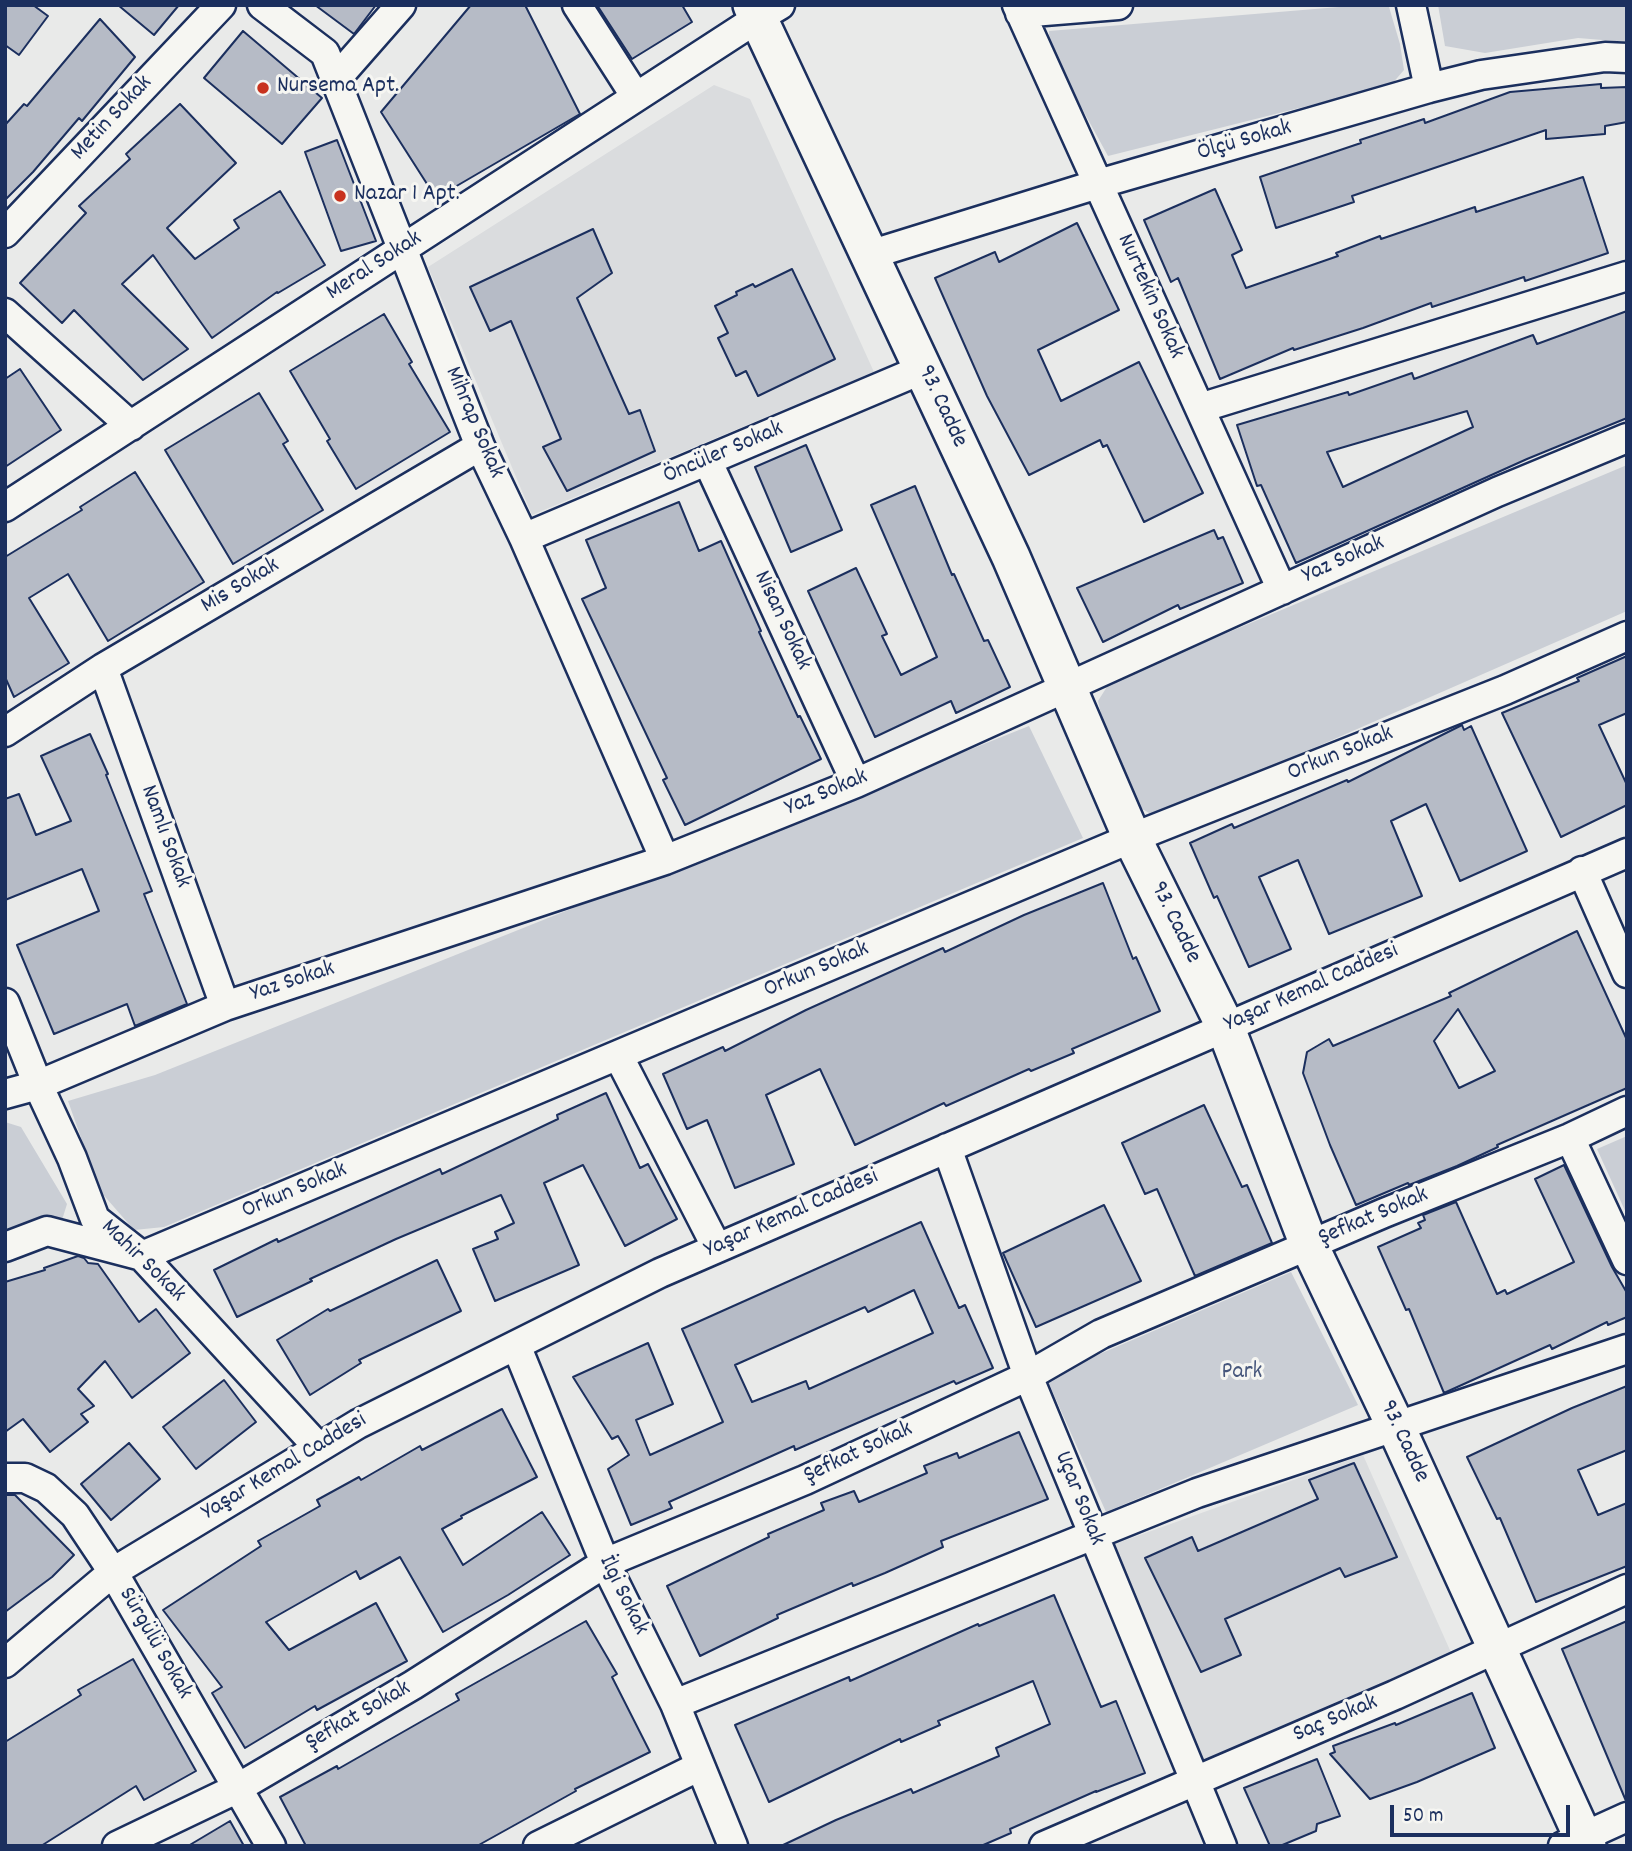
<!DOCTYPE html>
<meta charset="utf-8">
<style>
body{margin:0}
#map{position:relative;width:1632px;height:1851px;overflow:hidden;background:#e9eae9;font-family:Dekko,sans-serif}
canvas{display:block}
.frame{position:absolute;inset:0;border:7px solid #1b2f5e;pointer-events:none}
.scale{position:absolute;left:1390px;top:1805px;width:180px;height:32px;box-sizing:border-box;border:4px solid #1b2f5e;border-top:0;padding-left:9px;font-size:21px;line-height:24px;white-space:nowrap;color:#1b2f5e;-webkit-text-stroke:5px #f6f6f2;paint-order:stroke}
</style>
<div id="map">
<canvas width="1632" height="1851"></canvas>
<div class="frame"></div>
<div class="scale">50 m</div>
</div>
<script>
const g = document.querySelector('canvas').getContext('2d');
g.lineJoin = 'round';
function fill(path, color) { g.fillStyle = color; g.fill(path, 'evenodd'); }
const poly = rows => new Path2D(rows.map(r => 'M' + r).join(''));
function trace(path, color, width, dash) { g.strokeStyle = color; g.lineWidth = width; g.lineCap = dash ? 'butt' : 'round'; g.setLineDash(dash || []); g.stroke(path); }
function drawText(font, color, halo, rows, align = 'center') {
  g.font = font + ' Dekko,sans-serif'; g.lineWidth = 6; g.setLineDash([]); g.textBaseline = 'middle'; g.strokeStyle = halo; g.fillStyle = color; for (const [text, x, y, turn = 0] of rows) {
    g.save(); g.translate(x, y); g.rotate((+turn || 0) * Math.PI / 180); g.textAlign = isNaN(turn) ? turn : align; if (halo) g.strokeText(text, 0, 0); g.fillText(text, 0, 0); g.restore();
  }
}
fill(poly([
 [714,85,750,99,874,372,532,515,428,267],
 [1363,1455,1453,1657,1201,1762,1112,1545]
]), '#dadcde');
fill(poly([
 [1438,5,1627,5,1627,42,1578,38,1485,53,1445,46],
 [1351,6,1389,7,1400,44,1404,70,1391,85,1108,156,1050,50,1049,31],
 [1627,465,1627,611,1156,817,1137,806,1104,727,1098,701,1110,682],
 [1029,726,1083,838,164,1227,134,1230,100,1191,68,1101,155,1075],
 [5,1122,21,1127,67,1204,62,1220,5,1239],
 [1627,1136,1627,1215,1597,1149],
 [1291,1272,1358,1405,1106,1512,1046,1377]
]), '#caced5');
const building = poly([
 [5,5,33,5,48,16,19,55,5,45,5,5],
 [118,5,179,5,154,35,118,5],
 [315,5,376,5,354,34,315,5],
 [471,5,525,5,580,114,436,198,381,112,471,5],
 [597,5,682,5,692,22,632,59,597,5],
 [100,19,135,57,82,121,79,118,33,172,5,200,5,125,24,104,27,106,100,19],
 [243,31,322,98,282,144,204,78,243,31],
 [1601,84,1601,88,1627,87,1627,122,1605,126,1605,134,1546,139,1546,130,1352,196,1354,202,1276,228,1260,177,1361,143,1360,140,1424,119,1425,123,1510,92,1601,84],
 [180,104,236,163,167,228,195,259,239,228,234,220,280,191,325,265,278,293,277,292,212,338,153,255,122,284,188,349,143,380,74,310,62,323,20,283,86,213,79,206,130,159,126,154,180,104],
 [337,140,376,241,341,251,305,152,337,140],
 [1583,177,1608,253,1525,281,1524,277,1432,307,1431,303,1363,328,1294,350,1293,348,1220,379,1178,278,1171,282,1144,220,1215,189,1242,250,1232,255,1246,288,1338,256,1336,253,1380,236,1381,239,1475,207,1476,212,1583,177],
 [1077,223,1119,310,1038,350,1061,401,1139,362,1203,493,1144,522,1107,445,1103,447,1100,440,1029,475,987,396,935,278,995,252,999,262,1077,223],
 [593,229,612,273,577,298,629,414,640,410,655,451,567,491,543,447,561,439,511,321,490,331,470,287,593,229],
 [792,269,835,359,758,396,746,371,736,376,718,338,728,333,715,306,737,295,736,292,753,284,755,287,792,269],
 [1627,311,1627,418,1527,459,1296,563,1261,485,1257,486,1237,425,1348,392,1349,395,1412,373,1414,379,1533,335,1537,344,1627,311],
 [1467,411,1473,427,1343,487,1327,452,1467,411],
 [384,314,412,362,409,364,450,432,356,489,327,441,330,439,290,371,384,314],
 [20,369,61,430,5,467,5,379,20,369],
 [259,393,288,441,283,444,323,510,233,564,165,450,259,393],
 [806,445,842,530,791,552,755,467,806,445],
 [135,472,204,582,108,641,68,574,29,598,69,663,14,697,5,677,5,557,82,510,80,507,135,472],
 [915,486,952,575,954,574,984,641,988,640,1010,687,956,713,951,701,875,737,808,591,856,568,887,634,882,636,901,675,937,657,871,505,915,486],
 [679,502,699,551,721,541,761,631,759,632,798,717,800,716,821,759,685,825,663,780,667,778,582,599,606,588,586,540,679,502],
 [1214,530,1218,539,1223,537,1243,583,1180,609,1178,605,1103,642,1077,588,1214,530],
 [1627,656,1627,713,1599,725,1627,785,1627,805,1561,837,1502,713,1579,681,1577,678,1627,656],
 [1462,725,1464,730,1471,726,1527,851,1460,881,1426,804,1391,821,1422,896,1329,934,1298,860,1259,877,1291,949,1249,967,1217,896,1214,898,1190,843,1232,824,1234,828,1347,780,1348,782,1462,725],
 [90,734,108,774,106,775,152,891,144,894,187,1004,135,1026,127,1004,54,1034,17,945,99,911,82,869,5,900,5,799,19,794,36,835,71,821,41,756,90,734],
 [1103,883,1133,959,1136,957,1160,1011,1072,1049,1074,1053,1031,1071,1029,1069,946,1106,944,1103,855,1145,820,1069,766,1095,794,1164,735,1188,707,1120,687,1129,663,1074,723,1047,725,1051,806,1010,943,948,945,952,1024,915,1103,883],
 [1577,931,1627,1040,1627,1088,1497,1145,1498,1147,1457,1166,1409,1185,1408,1183,1356,1205,1330,1145,1303,1073,1307,1052,1329,1039,1333,1046,1451,996,1449,993,1577,931],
 [1458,1009,1495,1071,1459,1088,1434,1041,1458,1009],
 [606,1093,640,1168,648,1164,677,1219,625,1246,583,1165,544,1183,579,1265,495,1301,473,1249,498,1239,495,1232,514,1223,501,1195,396,1239,310,1279,312,1281,237,1317,214,1270,277,1239,278,1242,440,1169,442,1174,558,1119,557,1115,606,1093],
 [1204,1105,1242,1187,1247,1185,1272,1243,1195,1276,1157,1189,1145,1194,1122,1143,1204,1105],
 [1564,1165,1612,1267,1627,1293,1627,1317,1608,1325,1607,1322,1552,1349,1550,1345,1444,1393,1409,1309,1406,1310,1378,1247,1421,1228,1418,1223,1425,1220,1423,1215,1456,1202,1497,1294,1505,1290,1507,1294,1574,1262,1535,1179,1564,1165],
 [1104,1205,1141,1281,1036,1327,1003,1253,1104,1205],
 [921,1222,959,1308,965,1305,993,1368,956,1384,954,1381,795,1450,794,1446,669,1502,672,1508,631,1525,608,1469,629,1455,618,1436,612,1439,573,1377,648,1343,673,1404,636,1420,650,1455,723,1422,682,1329,921,1222],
 [914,1290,933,1333,809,1389,806,1381,752,1402,735,1365,865,1307,868,1312,914,1290],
 [78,1256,84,1258,88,1263,98,1264,139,1322,156,1309,190,1353,132,1398,105,1361,78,1389,94,1406,81,1414,88,1422,50,1452,23,1419,5,1432,5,1282,45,1270,44,1268,78,1256],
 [437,1260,461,1311,359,1360,361,1363,310,1395,277,1340,328,1309,330,1311,437,1260],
 [224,1380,256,1422,196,1469,163,1427,224,1380],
 [1627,1386,1627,1450,1578,1470,1598,1515,1627,1503,1627,1566,1536,1602,1500,1518,1497,1519,1467,1457,1572,1408,1627,1386],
 [502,1409,537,1477,461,1516,462,1518,442,1529,463,1565,542,1512,570,1555,508,1595,443,1632,400,1557,360,1579,356,1571,266,1622,289,1650,376,1603,407,1661,317,1710,315,1706,245,1748,212,1693,222,1687,163,1610,261,1546,258,1541,320,1506,317,1500,359,1477,361,1480,420,1446,422,1450,502,1409],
 [1019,1432,1048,1499,941,1541,943,1547,885,1573,853,1586,852,1583,777,1615,778,1618,700,1656,667,1586,769,1537,768,1534,824,1510,821,1503,854,1491,859,1502,927,1473,924,1466,957,1453,959,1458,1019,1432],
 [129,1443,160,1479,111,1520,81,1484,129,1443],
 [1354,1463,1397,1557,1345,1577,1340,1568,1225,1619,1241,1655,1201,1672,1145,1558,1192,1537,1198,1551,1318,1499,1309,1480,1354,1463],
 [5,1495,15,1495,74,1555,52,1577,5,1612,5,1495],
 [1054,1595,1101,1707,1116,1701,1145,1773,1096,1792,1096,1791,1010,1829,1011,1833,981,1846,781,1846,836,1820,911,1789,913,1793,999,1756,996,1748,1050,1724,1033,1681,938,1721,940,1725,901,1742,900,1739,769,1802,735,1725,849,1677,850,1681,978,1624,979,1626,1054,1595],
 [586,1621,617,1674,612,1677,650,1752,575,1789,576,1791,477,1846,306,1846,280,1797,337,1766,338,1769,459,1700,456,1694,586,1621],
 [1627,1621,1627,1801,1626,1801,1562,1649,1627,1621],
 [133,1659,196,1771,144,1800,136,1786,41,1846,5,1846,5,1742,81,1695,78,1690,133,1659],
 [1472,1693,1495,1748,1417,1782,1370,1799,1330,1754,1335,1752,1333,1746,1395,1723,1396,1725,1472,1693],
 [1317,1759,1340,1816,1317,1824,1316,1831,1280,1846,1270,1846,1244,1788,1317,1759],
 [230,1821,244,1846,188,1846,230,1821]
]);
fill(building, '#b6bbc6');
trace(building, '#1b2f5e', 2);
const minor = poly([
 [262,5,325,53,480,446,524,538,665,860],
 [577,5,636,97],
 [1017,5,1282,590],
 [1411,5,1429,88],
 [1020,13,1118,5],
 [336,79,401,5],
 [5,233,221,5],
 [869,255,1098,184,1429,88,1481,75,1605,57,1627,58],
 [5,313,131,426],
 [1200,408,1627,276],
 [707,460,856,783],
 [5,507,758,18,780,5],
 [524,538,923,369],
 [103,668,225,1006],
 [5,732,103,668,480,446],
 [1582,871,1627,973],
 [5,1003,38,1085,72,1158,95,1219,142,1256,318,1447],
 [618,1055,717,1248],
 [5,1094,38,1085,225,1006,665,860,856,783,1497,492,1627,438],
 [1570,1138,1627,1260],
 [947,1148,1028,1376,1222,1846],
 [5,1247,47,1231,142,1256,1132,838,1505,690,1627,636],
 [516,1345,605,1563,675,1704,733,1846],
 [5,1478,25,1478,46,1488,75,1515,113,1572,271,1846],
 [5,1663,113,1572,358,1424,660,1273,1627,853],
 [675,1704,1197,1493,1627,1349],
 [117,1846,236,1789,413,1685,605,1563,805,1480,1028,1376,1101,1334,1384,1213,1570,1138,1627,1111],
 [538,1846,700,1766],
 [1044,1846,1395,1695,1627,1589],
 [1563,1846,1627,1817]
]);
const major = poly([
 [752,5,1011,557,1132,838,1225,1026,1309,1245,1396,1427,1587,1846]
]);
trace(minor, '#1b2f5e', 33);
trace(major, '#1b2f5e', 42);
trace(minor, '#f6f6f2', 28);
trace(major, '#f6f6f2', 37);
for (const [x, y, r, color] of [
 [263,88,7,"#c8321e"],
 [340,196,7,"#c8321e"]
]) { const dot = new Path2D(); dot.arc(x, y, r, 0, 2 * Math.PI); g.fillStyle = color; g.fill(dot); trace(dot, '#f6f6f2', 2.5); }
drawText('24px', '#1b2f5e', '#f6f6f2', [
 ["Nursema Apt.",277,88],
 ["Nazar 1 Apt.",354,196]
], 'left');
drawText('24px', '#1b2f5e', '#f6f6f2', [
 ["Metin Sokak",113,119,-47],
 ["Ölçü Sokak",1245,142,-16],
 ["Meral Sokak",375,267,-33],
 ["Nurtekin Sokak",1149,297,66],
 ["93. Cadde",941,407,65],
 ["Mihrap Sokak",473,423,67],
 ["Öncüler Sokak",724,454,-23],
 ["Yaz Sokak",1344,561,-24],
 ["Mis Sokak",241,587,-31],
 ["Nisan Sokak",781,621,65],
 ["Orkun Sokak",1341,755,-22],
 ["Yaz Sokak",827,794,-23],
 ["Namlı Sokak",164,837,70],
 ["93. Cadde",1174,923,64],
 ["Orkun Sokak",817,971,-23],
 ["Yaz Sokak",293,983,-18],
 ["Yaşar Kemal Caddesi",1312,989,-24],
 ["Orkun Sokak",295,1192,-23],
 ["Yaşar Kemal Caddesi",792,1215,-24],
 ["Şefkat Sokak",1374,1218,-23],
 ["Mahir Sokak",142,1262,44],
 ["93. Cadde",1403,1442,65],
 ["Şefkat Sokak",859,1454,-25],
 ["Yaşar Kemal Caddesi",285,1468,-31],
 ["Uçar Sokak",1078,1499,68],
 ["İlgi Sokak",622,1596,64],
 ["Sürgülü Sokak",154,1644,60],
 ["Şefkat Sokak",359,1717,-30],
 ["Saç Sokak",1336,1720,-23]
]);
drawText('24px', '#47577c', '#f6f6f2', [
 ["Park",1242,1374]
]);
</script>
